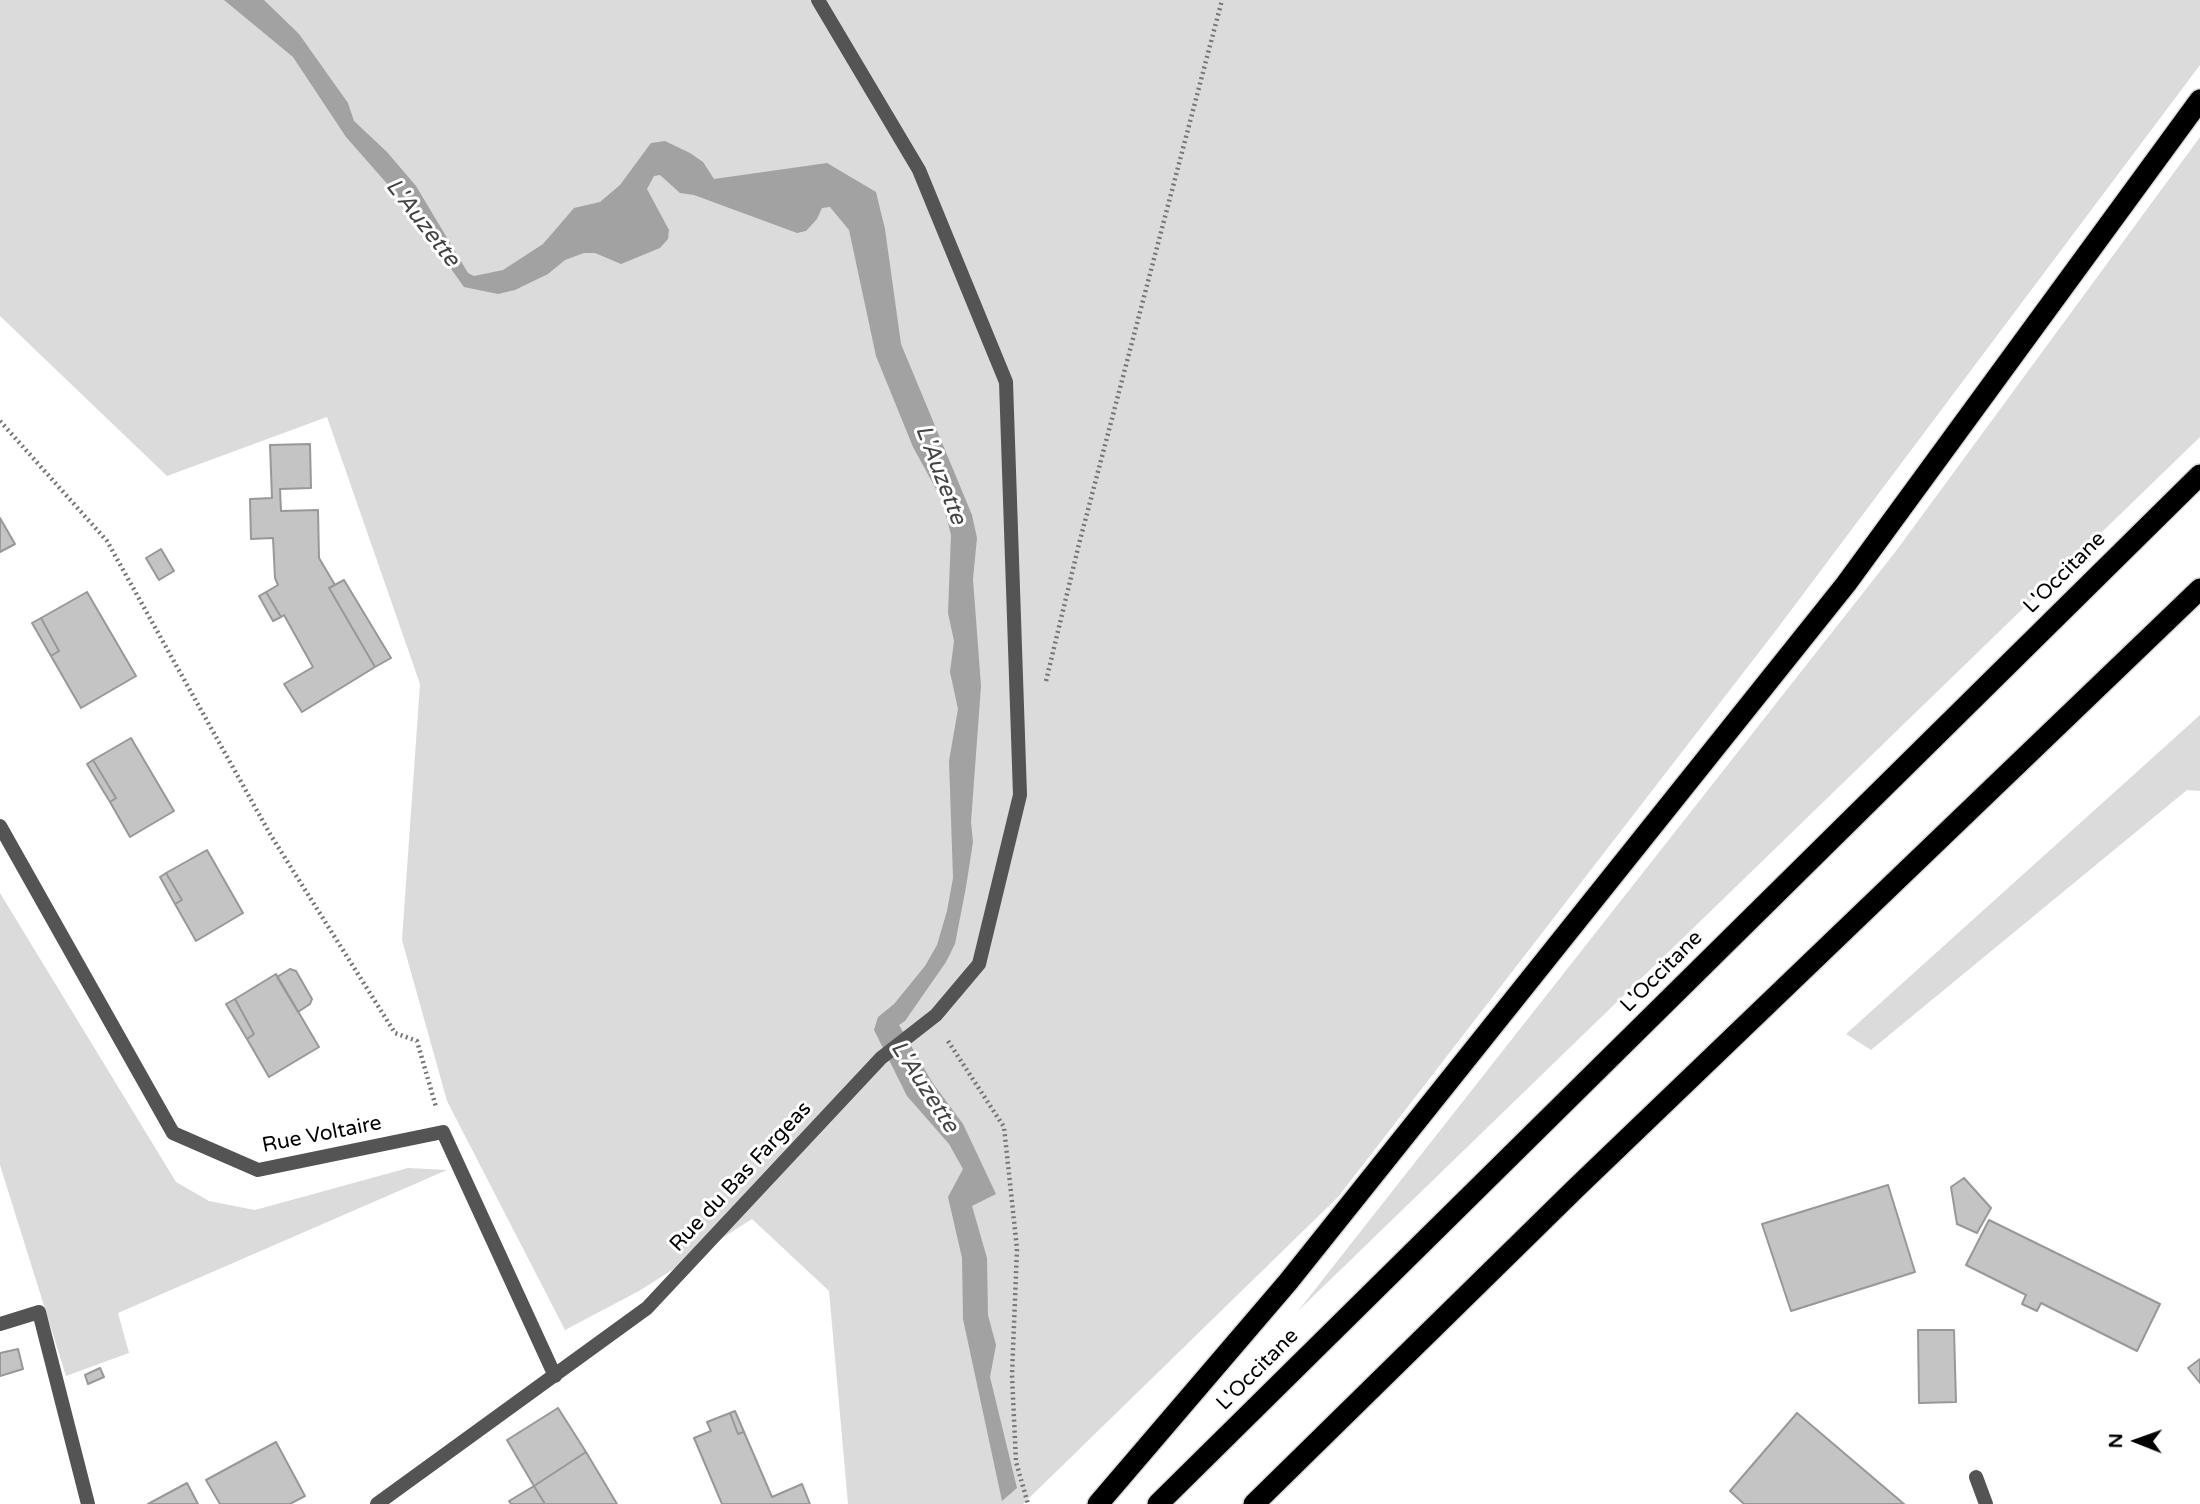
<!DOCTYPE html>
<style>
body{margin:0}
#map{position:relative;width:2200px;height:1504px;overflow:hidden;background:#fff;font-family:"Varela Round",sans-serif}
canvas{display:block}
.north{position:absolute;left:2102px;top:1406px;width:70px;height:70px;-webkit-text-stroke:5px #fff;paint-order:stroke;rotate:271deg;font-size:19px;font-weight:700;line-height:28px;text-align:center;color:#000}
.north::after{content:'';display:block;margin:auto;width:24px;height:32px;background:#000;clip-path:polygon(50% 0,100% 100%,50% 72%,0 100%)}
</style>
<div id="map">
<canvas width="2200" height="1504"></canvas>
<div class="north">N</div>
</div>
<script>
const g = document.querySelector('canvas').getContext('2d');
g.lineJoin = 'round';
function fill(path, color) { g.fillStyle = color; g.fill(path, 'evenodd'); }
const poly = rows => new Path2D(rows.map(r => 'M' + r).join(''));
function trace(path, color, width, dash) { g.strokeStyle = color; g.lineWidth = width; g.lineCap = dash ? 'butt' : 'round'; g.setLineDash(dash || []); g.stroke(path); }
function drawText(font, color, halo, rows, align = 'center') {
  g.font = font + ' "Varela Round",sans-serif'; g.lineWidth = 6; g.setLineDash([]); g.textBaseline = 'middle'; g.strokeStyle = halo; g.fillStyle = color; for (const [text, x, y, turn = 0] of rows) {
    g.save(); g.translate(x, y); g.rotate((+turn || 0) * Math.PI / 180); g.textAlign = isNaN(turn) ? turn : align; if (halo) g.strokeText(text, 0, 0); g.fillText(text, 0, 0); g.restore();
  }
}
fill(poly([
 [0,0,2200,0,2200,65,1777,629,1338,1197,1023,1504,848,1504,829,1291,752,1219,639,1291,565,1330,447,1101,402,940,420,684,327,417,167,476,0,316],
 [2200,137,2200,437,1298,1311,1896,551],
 [2200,715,2200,791,2187,790,1871,1050,1846,1034],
 [0,893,176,1182,209,1201,255,1210,408,1168,447,1170,118,1313,129,1353,66,1376,0,1165]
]), '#dbdbdb');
fill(poly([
 [224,0,264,0,299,34,348,103,354,121,387,152,416,186,468,273,474,276,503,270,543,244,574,208,600,202,620,185,651,143,665,141,690,153,703,162,714,179,827,163,876,192,885,229,901,344,972,515,977,538,973,579,981,686,971,822,973,842,966,887,955,944,946,962,905,1021,899,1025,932,1082,963,1124,996,1194,972,1206,987,1258,988,1315,996,1345,990,1377,1017,1488,1002,1501,963,1319,962,1258,948,1197,963,1169,949,1144,907,1096,874,1030,878,1017,894,1004,925,966,937,945,947,911,953,878,949,761,958,709,950,672,954,641,948,613,951,535,942,500,913,447,876,356,849,230,830,207,822,208,817,219,806,231,797,233,694,195,680,193,660,175,654,176,647,189,669,230,668,239,660,248,621,264,595,253,584,253,565,260,548,274,515,290,498,294,464,287,404,203,346,137,293,57]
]), '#a2a2a2');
const building = poly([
 [310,444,311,488,280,489,281,511,318,510,319,558,335,585,329,588,375,667,302,712,284,684,313,667,284,615,281,617,266,592,278,585,275,578,273,538,251,539,250,499,272,498,270,445,310,444],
 [0,518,15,544,0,552,0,518],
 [161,549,174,571,159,580,146,558,161,549],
 [344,580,391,658,375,667,329,588,344,580],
 [87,592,136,676,81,708,51,656,59,651,41,618,87,592],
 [266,592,281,617,273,621,259,596,266,592],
 [41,618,59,651,51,656,32,623,41,618],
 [131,738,174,811,130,837,110,802,116,798,93,760,131,738],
 [93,760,116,798,110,802,87,764,93,760],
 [207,850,243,913,196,941,175,904,182,900,166,873,207,850],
 [166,873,182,900,175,904,160,877,166,873],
 [290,969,296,971,312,999,310,1004,298,1012,277,977,290,969],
 [276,974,319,1047,269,1077,247,1039,254,1034,235,999,276,974],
 [235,999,254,1034,247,1039,226,1004,235,999],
 [1964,1178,1991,1208,1977,1233,1957,1224,1951,1187,1964,1178],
 [1888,1185,1915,1272,1791,1311,1762,1224,1888,1185],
 [1989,1220,2160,1304,2137,1351,2041,1303,2037,1311,2022,1304,2026,1295,1966,1265,1989,1220],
 [1918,1330,1954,1330,1956,1402,1919,1403,1918,1330],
 [18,1349,23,1369,0,1376,0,1353,18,1349],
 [2200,1359,2200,1383,2188,1368,2200,1359],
 [100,1368,104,1377,88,1384,85,1375,100,1368],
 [558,1408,586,1452,534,1486,507,1440,558,1408],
 [735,1411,744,1432,738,1434,730,1413,735,1411],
 [730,1413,738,1434,744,1432,772,1497,802,1484,810,1504,722,1504,694,1438,711,1431,707,1422,730,1413],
 [1797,1413,1904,1504,1744,1504,1730,1491,1797,1413],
 [276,1442,305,1496,290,1504,220,1504,206,1480,276,1442],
 [586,1452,617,1504,545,1504,534,1486,586,1452],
 [187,1483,198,1504,148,1504,187,1483],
 [534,1486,545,1504,511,1504,509,1501,534,1486]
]);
fill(building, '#c4c4c4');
trace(building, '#989898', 2);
const highway = poly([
 [1098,1504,1288,1282,1846,584,2200,100],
 [1158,1504,2200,475],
 [1254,1504,1576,1188,2200,589]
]);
trace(highway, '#dbdbdb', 24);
trace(poly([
 [0,421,107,541,270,834,395,1033,417,1041,436,1107],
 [1046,681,1079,544,1222,0],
 [948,1041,1004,1127,1017,1249,1012,1375,1016,1462,1028,1504]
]), '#767676', 4.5, [2, 3.5]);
trace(poly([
 [0,826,173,1133,258,1170,443,1132,555,1376],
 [0,1324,39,1312,88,1504],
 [1976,1477,1986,1504],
 [377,1504,647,1308,881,1058,936,1015,979,964,1020,795,1006,382,919,170,818,0]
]), '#545454', 14);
trace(highway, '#000', 21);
drawText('21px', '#000', '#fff', [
 ["L'Occitane",2065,573,-45],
 ["L'Occitane",1662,972,-45],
 ["Rue Voltaire",322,1135,-11],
 ["Rue du Bas Fargeas",741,1177,-47],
 ["L'Occitane",1258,1370,-45]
]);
drawText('italic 23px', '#434343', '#fff', [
 ["L'Auzette",422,223,52],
 ["L'Auzette",940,475,69],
 ["L'Auzette",924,1087,57]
]);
</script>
